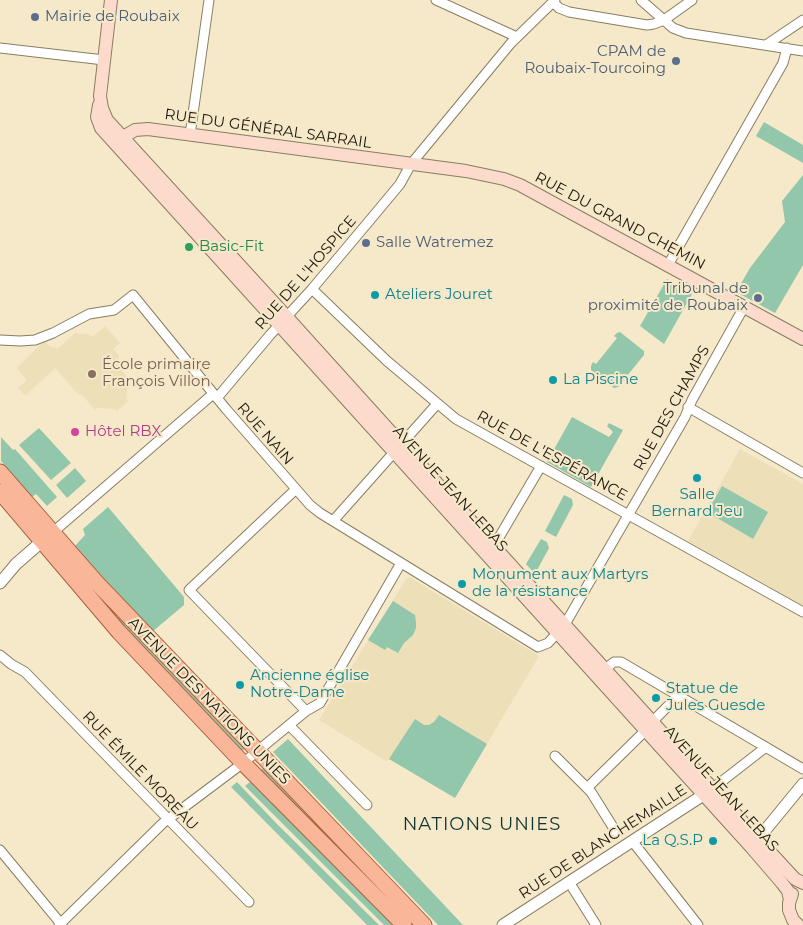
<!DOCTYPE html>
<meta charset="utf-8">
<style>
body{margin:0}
canvas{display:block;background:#f5e9ca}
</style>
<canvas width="803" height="925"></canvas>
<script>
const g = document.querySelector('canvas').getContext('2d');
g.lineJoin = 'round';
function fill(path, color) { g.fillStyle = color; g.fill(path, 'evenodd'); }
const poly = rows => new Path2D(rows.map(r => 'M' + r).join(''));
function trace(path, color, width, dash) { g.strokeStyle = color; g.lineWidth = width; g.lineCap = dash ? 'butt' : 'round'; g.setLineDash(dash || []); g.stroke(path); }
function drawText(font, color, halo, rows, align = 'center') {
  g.font = font + ' Montserrat,sans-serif'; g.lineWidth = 4; g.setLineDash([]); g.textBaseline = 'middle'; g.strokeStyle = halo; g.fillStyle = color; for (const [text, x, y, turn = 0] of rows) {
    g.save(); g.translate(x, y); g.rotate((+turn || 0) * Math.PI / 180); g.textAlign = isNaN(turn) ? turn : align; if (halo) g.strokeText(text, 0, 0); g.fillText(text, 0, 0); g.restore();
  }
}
fill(poly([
 [105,326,120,343,113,349,119,355,118,366,130,380,128,382,126,399,128,401,117,411,115,409,97,408,95,410,82,395,78,394,55,368,25,396,18,388,27,380,17,368,44,341,51,347,58,348,75,333,88,334,92,337],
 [740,449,803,484,803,606,688,541],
 [411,578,539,656,455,798,390,759,386,761,319,720,406,579]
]), '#eddfb8');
fill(poly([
 [764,122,803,145,803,163,756,136],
 [803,175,803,265,775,313,736,292,750,268,785,222,782,201],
 [667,279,692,294,664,344,640,326],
 [620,332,644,351,644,355,618,387,614,388,591,370,591,366,593,362,596,364,617,338,614,336,617,333],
 [572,417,609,437,613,432,607,426,609,423,623,430,591,487,547,462],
 [39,428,71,463,51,480,19,445],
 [1,437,13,450,15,449,57,497,47,506,36,494,32,497,1,461],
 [75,468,86,481,67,498,56,485],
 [722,486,768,512,753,539,707,512],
 [564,495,572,499,573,505,556,537,545,531],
 [108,507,184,597,184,605,152,632,74,547,85,535,83,529],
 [541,539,547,542,549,548,535,574,526,564],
 [393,601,415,615,416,622,416,628,413,635,404,643,398,653,387,647,385,650,368,640],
 [120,615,246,748,239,754,115,620],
 [439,715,487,744,455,798,389,759,415,719,424,725,429,725,434,722],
 [288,739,463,925,438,925,273,752],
 [265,766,417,925,410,925,258,773],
 [237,782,276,823,379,925,367,925,309,866,231,787],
 [250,782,301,831,394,925,384,925,245,786]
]), '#93c7ab');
const minor = poly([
 [436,0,517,37],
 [641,0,673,28,686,33,803,51],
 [553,2,559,8,569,12,647,25,654,24,664,20,692,0],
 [766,45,803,20],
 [0,48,104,60],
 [190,135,209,0],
 [668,265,783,63,787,48],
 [312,289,387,361,456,419,803,612],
 [0,340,20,341,35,340,53,333,89,314,114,310,133,295,226,409,310,505,320,513,538,647,548,643,564,626,685,417,692,400,744,307],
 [217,398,270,335,312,289,370,220,400,184,411,164,511,43,555,0],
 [688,407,803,473],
 [295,490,189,590,306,711],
 [333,521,437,404],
 [52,533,213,394],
 [491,551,541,466],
 [0,655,11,664,25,672,249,902],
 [601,672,614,662,621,662,803,769],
 [652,722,679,695],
 [289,725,367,805],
 [555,756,591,792,616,832],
 [587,788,646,730],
 [712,789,766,747],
 [633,842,698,925],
 [0,850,62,925],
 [569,882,596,925],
 [59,925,163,823,243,763,306,711,320,703,401,563]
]);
const tertiary = poly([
 [0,583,16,564,47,537],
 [753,845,803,784],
 [503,925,711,790]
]);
const secondary = poly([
 [111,0,100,96,102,108,107,120,287,317,760,841,795,879,803,883],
 [99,105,97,117,101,128,751,847,782,883,788,891,790,900],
 [123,137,135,130,148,129,466,171,504,179,520,185,803,339],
 [792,894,789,903,789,910,793,920,798,925]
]);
const primary = poly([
 [0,472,96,582,424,925],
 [0,492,119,632,243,763,404,925]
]);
trace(minor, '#887e61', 11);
trace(tertiary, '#887e61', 13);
trace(secondary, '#887e61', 14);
trace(primary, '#a95e3a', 17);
trace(minor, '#fff', 9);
trace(tertiary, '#fff', 11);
trace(secondary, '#fcdacc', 12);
trace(primary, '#fab698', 15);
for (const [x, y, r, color] of [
 [35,17,5,"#5c6f8a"],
 [676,61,5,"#5c6f8a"],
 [366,243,5,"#5c6f8a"],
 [189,247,5,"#2e9e5b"],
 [375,295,5,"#0f9aa8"],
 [758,298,5,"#5c6f8a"],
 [92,374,5,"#8d6e63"],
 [553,380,5,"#0f9aa8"],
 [75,432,5,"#d1479c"],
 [697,478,5,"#0f9aa8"],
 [462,584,5,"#0f9aa8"],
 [240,685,5,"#0f9aa8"],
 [656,698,5,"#0f9aa8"],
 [713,841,5,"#0f9aa8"]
]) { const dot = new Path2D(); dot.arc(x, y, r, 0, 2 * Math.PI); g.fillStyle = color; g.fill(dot); trace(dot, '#f5e9ca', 2); }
drawText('15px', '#4e5e75', '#f5e9ca', [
 ["Mairie de Roubaix",45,17],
 ["CPAM de",666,52,"right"],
 ["Roubaix-Tourcoing",666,69,"right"],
 ["Salle Watremez",376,243],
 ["Tribunal de",748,289,"right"],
 ["proximité de Roubaix",748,306,"right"]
], 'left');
drawText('15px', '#1b170b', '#f5e9ca', [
 ["RUE DU GÉNÉRAL SARRAIL",268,129,8],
 ["RUE DU GRAND CHEMIN",620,221,28],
 ["RUE DE L'HOSPICE",306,273,-49],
 ["RUE DES CHAMPS",672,408,-61],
 ["RUE NAIN",265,434,49],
 ["RUE DE L'ESPÉRANCE",552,456,29],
 ["AVENUE JEAN LEBAS",450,489,48],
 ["AVENUE DES NATIONS UNIES",209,701,46],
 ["RUE ÉMILE MOREAU",140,771,46],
 ["AVENUE JEAN LEBAS",721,789,48],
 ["RUE DE BLANCHEMAILLE",603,842,-33]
]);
drawText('15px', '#27864d', '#f5e9ca', [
 ["Basic-Fit",199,247]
], 'left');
drawText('15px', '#0d838f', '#f5e9ca', [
 ["Ateliers Jouret",385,295],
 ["La Piscine",563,380],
 ["Salle",697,495,"center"],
 ["Bernard Jeu",697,512,"center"],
 ["Monument aux Martyrs",472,575],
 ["de la résistance",472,592],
 ["Ancienne église",250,676],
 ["Notre-Dame",250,693],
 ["Statue de",666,689],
 ["Jules Guesde",666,706],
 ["La Q.S.P",703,841,"right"]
], 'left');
drawText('15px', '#785e54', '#f5e9ca', [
 ["École primaire",102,365],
 ["François Villon",102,382]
], 'left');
drawText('15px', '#b23c85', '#f5e9ca', [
 ["Hôtel RBX",85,432]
], 'left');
g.letterSpacing = '1px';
drawText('18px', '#113331', '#f5e9ca', [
 ["NATIONS UNIES",482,825]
]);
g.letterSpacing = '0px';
</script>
